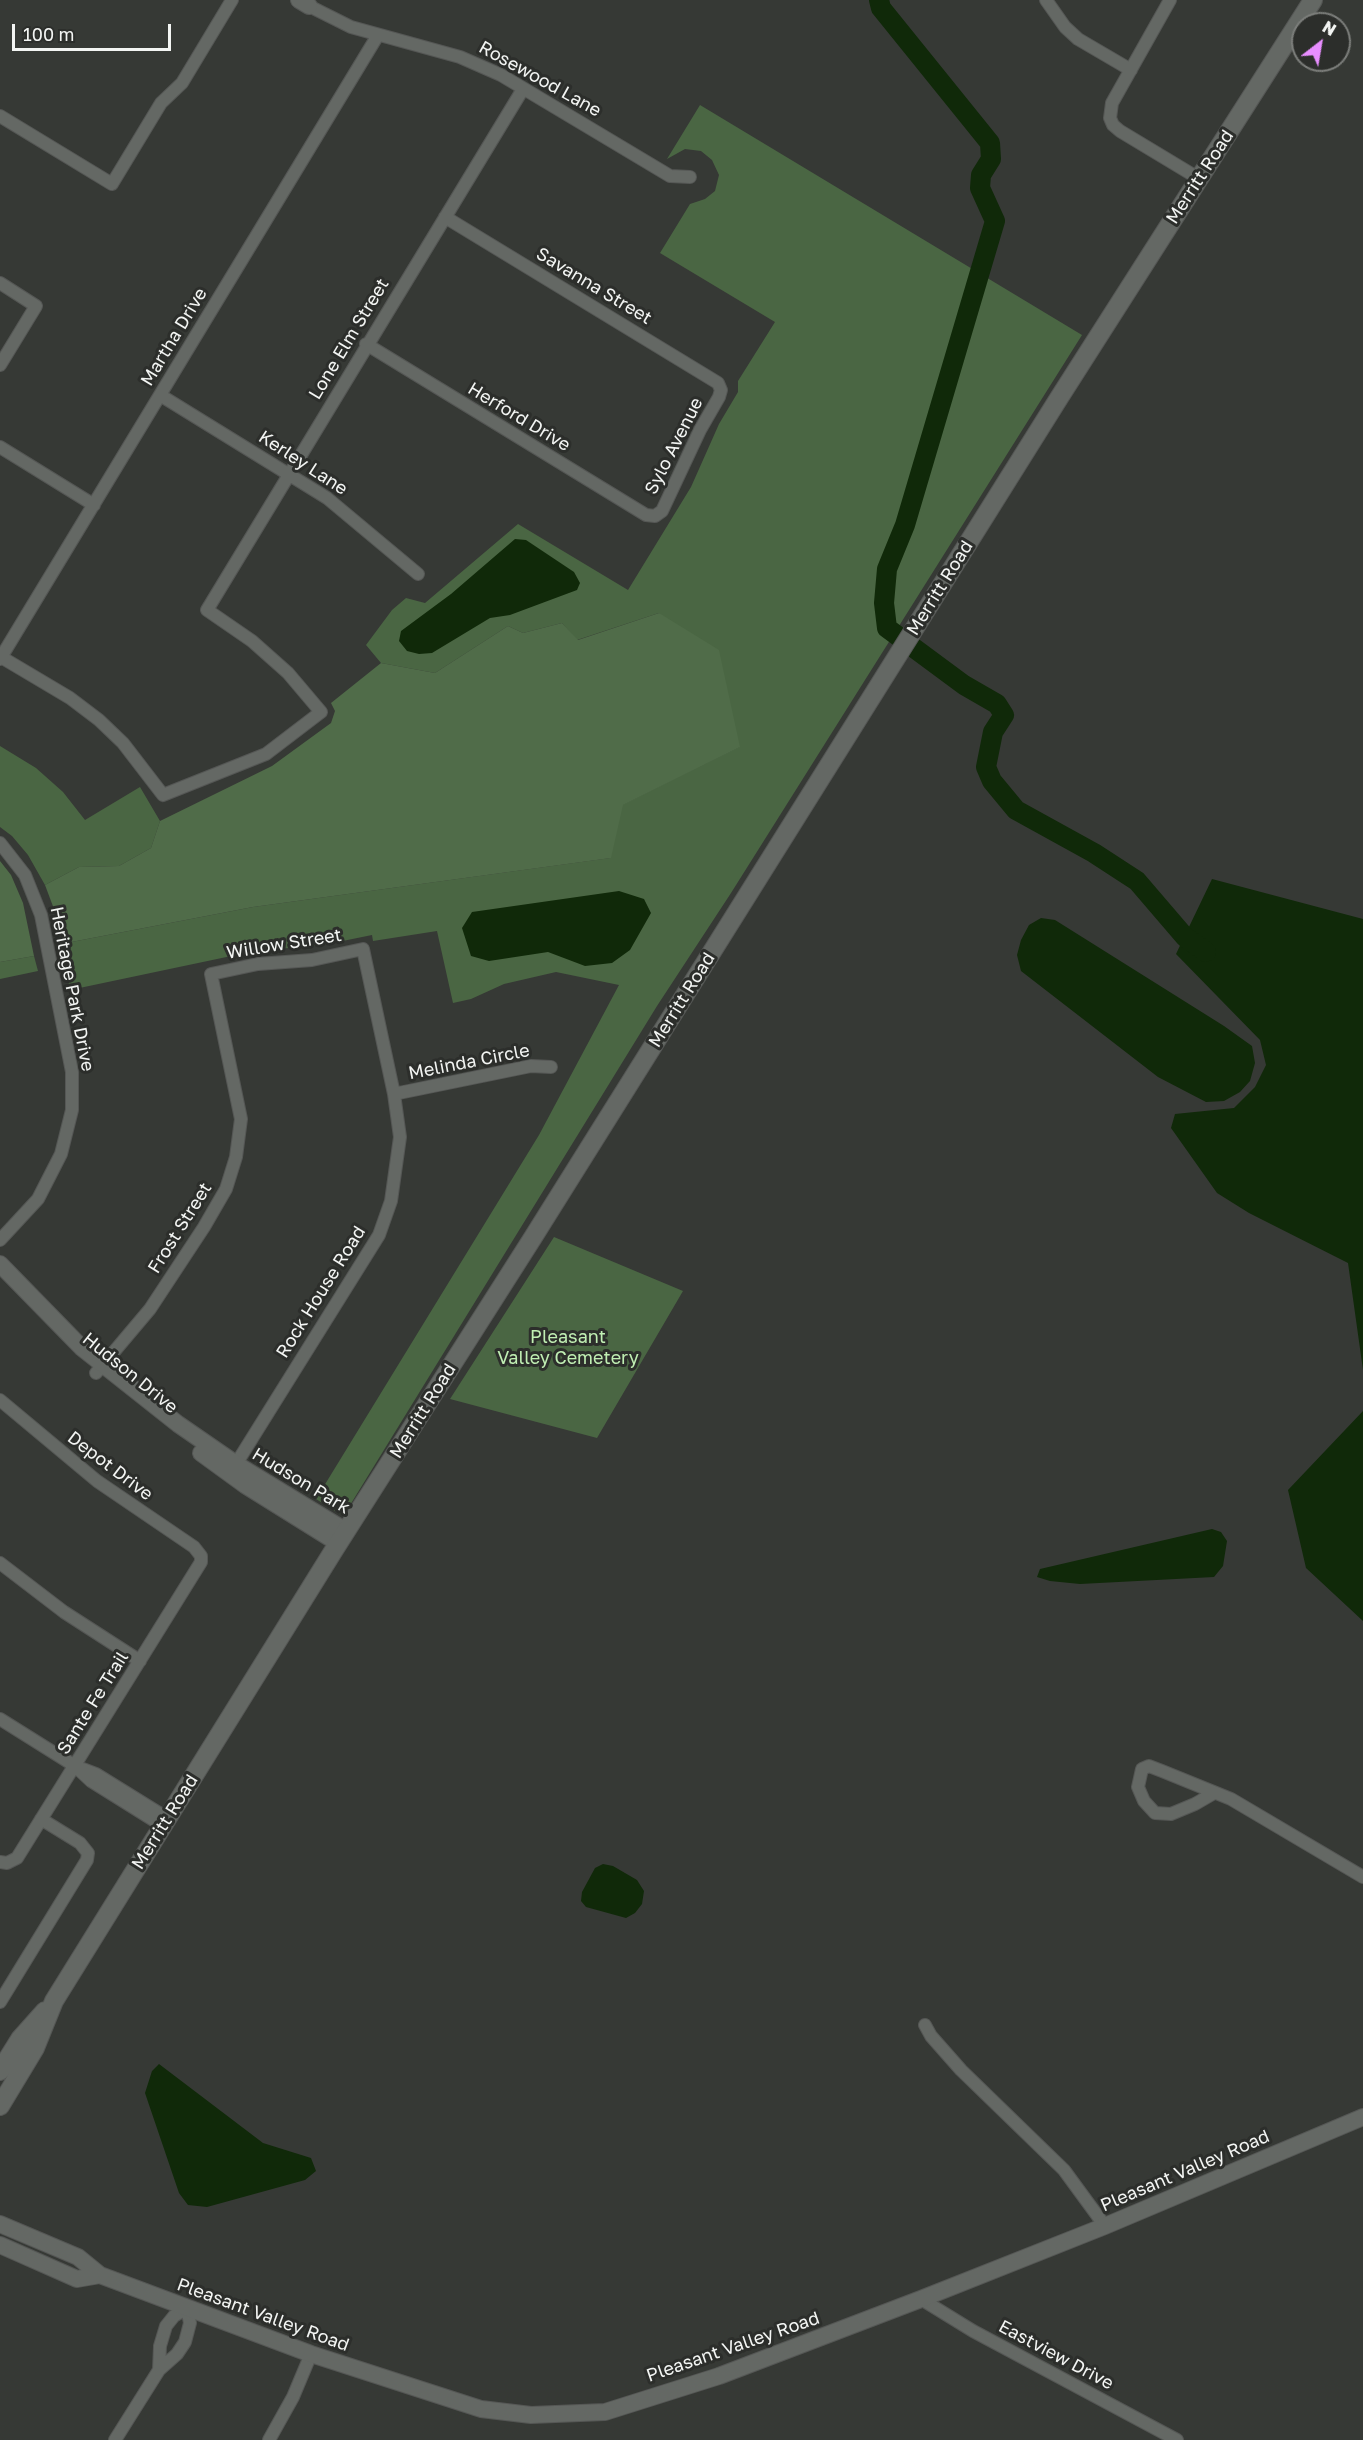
<!DOCTYPE html>
<style>
body{margin:0}
#map{position:relative;width:1363px;height:2440px;overflow:hidden;background:#363935;font-family:"Golos Text",sans-serif}
canvas{display:block}
.north{position:absolute;left:1291px;top:12px;width:60px;height:60px;box-sizing:border-box;background:#2c2e2b;border:2px solid #7c7e7b;border-radius:50%;rotate:31deg;font-size:16px;font-weight:700;line-height:24px;text-align:center;color:#f3f5f3}
.north::after{content:'';display:block;margin:auto;width:21px;height:27px;background:#e88eff;clip-path:polygon(50% 0,100% 100%,50% 72%,0 100%)}
.scale{position:absolute;left:12px;top:24px;width:159px;height:27px;box-sizing:border-box;border:3px solid #f3f5f3;border-top:0;padding-left:8px;font-size:18px;line-height:21px;white-space:nowrap;color:#f3f5f3;-webkit-text-stroke:4px #2c2e2b;paint-order:stroke}
</style>
<div id="map">
<canvas width="1363" height="2440"></canvas>
<div class="north">N</div>
<div class="scale">100 m</div>
</div>
<script>
const g = document.querySelector('canvas').getContext('2d');
g.lineJoin = 'round';
function fill(path, color) { g.fillStyle = color; g.fill(path, 'evenodd'); }
const poly = rows => new Path2D(rows.map(r => 'M' + r).join(''));
function trace(path, color, width, dash) { g.strokeStyle = color; g.lineWidth = width; g.lineCap = dash ? 'butt' : 'round'; g.setLineDash(dash || []); g.stroke(path); }
function drawText(font, color, halo, rows, align = 'center') {
  g.font = font + ' "Golos Text",sans-serif'; g.lineWidth = 6; g.setLineDash([]); g.textBaseline = 'middle'; g.strokeStyle = halo; g.fillStyle = color; for (const [text, x, y, turn = 0] of rows) {
    g.save(); g.translate(x, y); g.rotate((+turn || 0) * Math.PI / 180); g.textAlign = isNaN(turn) ? turn : align; if (halo) g.strokeText(text, 0, 0); g.fillText(text, 0, 0); g.restore();
  }
}
fill(poly([
 [700,105,1082,335,731,893,657,1006,347,1510,340,1514,316,1499,539,1135,619,985,556,972,504,984,471,999,453,1003,437,931,373,941,372,935,323,945,255,951,70,990,61,944,253,907,610,858,622,805,739,747,659,613,577,640,562,623,523,633,508,626,435,673,381,663,366,645,392,610,406,598,425,603,518,524,628,590,691,487,719,424,738,392,738,381,775,322,660,253,690,204,705,199,715,191,719,175,712,160,701,151,685,149,667,159],
 [0,746,36,768,63,792,85,820,140,787,160,821,151,848,119,866,79,867,45,885,28,855,12,836,0,827],
 [34,956,38,971,0,979,0,962],
 [554,1237,683,1291,597,1438,450,1399]
]), '#4a6643');
fill(poly([
 [659,613,719,650,740,747,623,805,611,858,253,907,61,944,54,909,45,885,79,867,119,866,151,848,160,821,272,766,331,723,335,711,331,703,381,663,435,673,508,626,523,633,562,623,578,640],
 [0,861,11,875,23,903,34,956,0,962]
]), '#506c49');
fill(poly([
 [515,539,526,540,574,572,580,583,577,590,510,615,490,618,432,653,419,654,407,651,399,641,401,631,451,594],
 [1212,879,1363,919,1363,1370,1348,1263,1249,1213,1217,1193,1171,1128,1175,1114,1234,1108,1255,1087,1266,1065,1260,1040,1176,954],
 [619,891,644,899,651,913,630,950,612,963,585,966,548,952,489,961,471,956,462,928,472,912],
 [1041,918,1055,920,1224,1026,1252,1046,1255,1063,1250,1081,1240,1092,1224,1101,1206,1102,1158,1077,1021,971,1017,955,1021,940,1029,925],
 [1363,1411,1363,1621,1306,1568,1288,1490],
 [1212,1529,1221,1532,1227,1541,1223,1566,1214,1577,1080,1584,1050,1581,1037,1577,1040,1569],
 [603,1864,613,1866,637,1880,644,1891,642,1904,635,1913,626,1918,586,1907,581,1901,582,1892,595,1868],
 [159,2064,263,2143,311,2158,316,2171,305,2180,207,2207,188,2205,179,2193,145,2093,152,2071]
]), '#102909');
trace(poly([
 [879,0,881,8,990,143,991,159,981,175,980,188,995,221,905,525,887,569,884,603,887,628,964,685,997,704,1004,715,993,732,986,767,992,781,1016,810,1094,853,1137,881,1185,937,1206,952]
]), '#102909', 20);
const minor = poly([
 [1046,0,1065,27,1078,39,1131,70],
 [1170,0,1112,103,1110,118,1113,125,1120,131,1198,178],
 [309,6,351,27,460,57,501,75,670,176,690,177],
 [0,116,112,184,161,103,182,83,232,0],
 [0,283,36,306,0,365],
 [366,344,646,515,655,516,662,511,700,430,719,397,721,390,718,383,445,217],
 [160,395,327,498,418,574],
 [0,447,94,505],
 [1,657,70,698,99,720,123,743,163,795,266,754,321,712,288,673,252,641,207,610,523,89],
 [0,659,378,35],
 [0,843,25,875,41,915,72,1072,72,1110,61,1154,38,1199,0,1240],
 [394,1094,531,1066,551,1067],
 [96,1373,150,1309,204,1227,226,1189,236,1157,241,1119,211,974,258,964,312,960,363,949,394,1094,400,1137,391,1201,379,1235,236,1464],
 [0,1400,97,1481,194,1547,201,1556,201,1562,17,1858,7,1863,0,1862],
 [0,1563,64,1612,140,1661],
 [0,1719,75,1766,91,1781,163,1826],
 [83,1769,96,1774,167,1818],
 [1214,1793,1195,1804,1171,1814,1155,1813,1144,1801,1138,1787,1142,1769,1149,1766,1162,1771,1231,1799,1363,1877],
 [0,2002,87,1860,88,1853,80,1843,41,1819],
 [925,2025,931,2036,961,2070,1064,2170,1105,2226],
 [921,2299,973,2331,1177,2440],
 [187,2308,190,2323,185,2342,177,2354,159,2370,160,2346,166,2326,174,2316,187,2308],
 [115,2440,159,2370],
 [269,2440,293,2397,311,2354]
]);
const tertiary = poly([
 [299,0,309,6],
 [0,1264,82,1348,178,1424,236,1464,346,1531],
 [201,1453,245,1485,338,1543],
 [0,2224,78,2257,100,2275,311,2354,481,2409,531,2415,605,2412,719,2376,921,2299,1105,2226,1363,2117],
 [0,2245,77,2279,100,2275]
]);
const secondary = poly([
 [0,2071,20,2039,45,2011],
 [0,2106,35,2048,54,2001,334,1550,532,1239,1059,398,1313,0]
]);
trace(minor, '#555755', 14);
trace(tertiary, '#555755', 18);
trace(secondary, '#555755', 20);
trace(minor, '#646864', 12);
trace(tertiary, '#646864', 16);
trace(secondary, '#646864', 18);
drawText('18px', '#f3f5f3', '#2c2e2b', [
 ["Rosewood Lane",540,79,29],
 ["Merritt Road",1200,177,-57],
 ["Savanna Street",594,286,31],
 ["Martha Drive",174,337,-59],
 ["Lone Elm Street",349,339,-59],
 ["Herford Drive",519,417,31],
 ["Sylo Avenue",674,446,-63],
 ["Kerley Lane",303,463,33],
 ["Merritt Road",940,588,-58],
 ["Willow Street",284,944,-9],
 ["Heritage Park Drive",72,989,79],
 ["Merritt Road",682,1000,-58],
 ["Melinda Circle",469,1062,-11],
 ["Frost Street",180,1228,-58],
 ["Rock House Road",321,1292,-58],
 ["Hudson Drive",130,1373,39],
 ["Merritt Road",423,1411,-58],
 ["Depot Drive",110,1466,37],
 ["Hudson Park",301,1481,31],
 ["Sante Fe Trail",93,1703,-58],
 ["Merritt Road",165,1822,-58],
 ["Pleasant Valley Road",1185,2171,-23],
 ["Pleasant Valley Road",263,2315,20],
 ["Pleasant Valley Road",733,2347,-19],
 ["Eastview Drive",1056,2355,28]
]);
drawText('18px', '#c0efb3', '#2c2e2b', [
 ["Pleasant",568,1337],
 ["Valley Cemetery",568,1358]
]);
</script>
